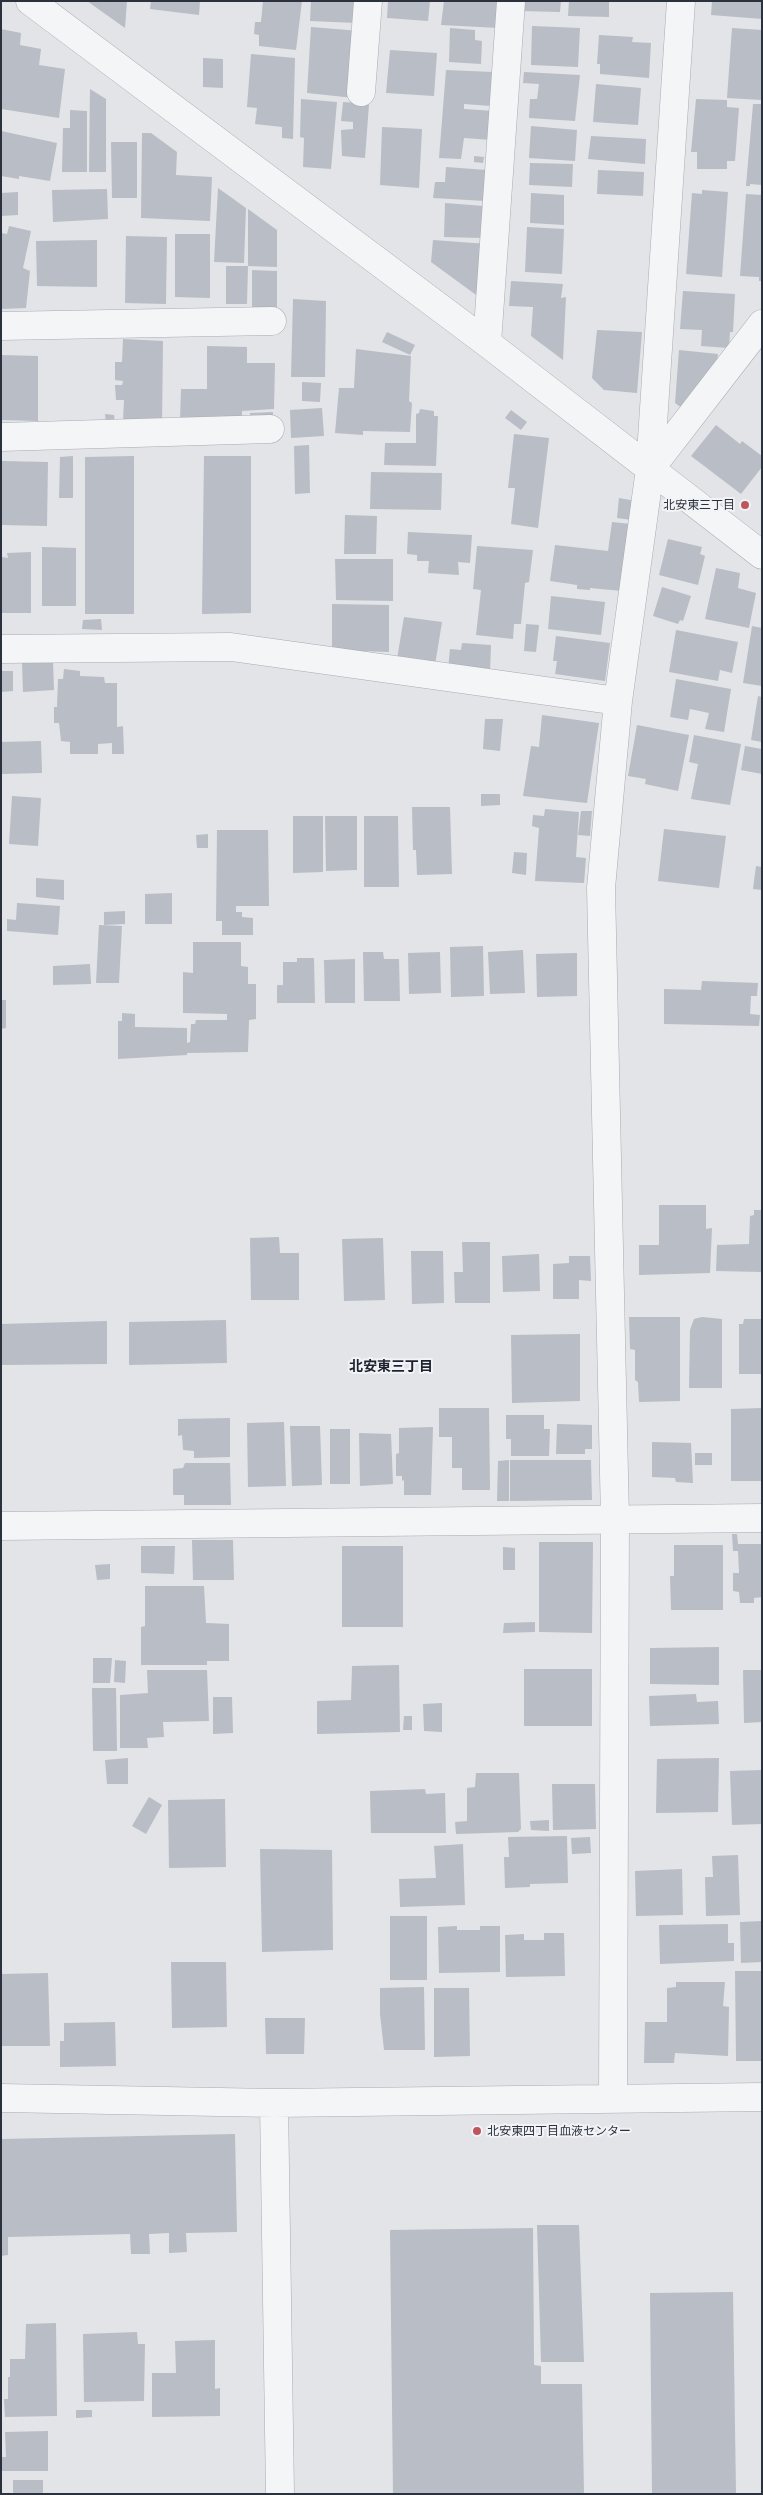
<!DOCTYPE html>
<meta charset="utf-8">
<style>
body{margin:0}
#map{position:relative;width:763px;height:2495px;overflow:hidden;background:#e2e4e8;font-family:"Work Sans",sans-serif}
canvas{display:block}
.frame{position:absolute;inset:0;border:2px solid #2c313e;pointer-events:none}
</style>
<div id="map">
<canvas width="763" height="2495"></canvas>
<div class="frame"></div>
</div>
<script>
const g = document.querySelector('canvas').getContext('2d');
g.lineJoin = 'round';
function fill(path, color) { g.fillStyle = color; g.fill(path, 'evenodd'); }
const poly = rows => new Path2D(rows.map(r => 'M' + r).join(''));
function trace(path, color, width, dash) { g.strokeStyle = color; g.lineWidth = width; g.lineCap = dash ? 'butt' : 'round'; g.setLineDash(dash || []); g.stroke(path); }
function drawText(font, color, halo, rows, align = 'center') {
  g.font = font + ' "Work Sans","Noto Sans JP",sans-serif'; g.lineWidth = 4; g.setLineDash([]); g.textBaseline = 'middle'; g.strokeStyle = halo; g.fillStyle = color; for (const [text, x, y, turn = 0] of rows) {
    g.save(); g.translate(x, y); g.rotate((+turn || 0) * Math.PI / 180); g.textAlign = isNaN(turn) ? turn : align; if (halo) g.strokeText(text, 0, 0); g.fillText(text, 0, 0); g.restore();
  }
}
fill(poly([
 [87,1,127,1,125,28],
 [151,1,200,1,199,15,150,9],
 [263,1,302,1,296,50,259,46,259,35,254,34,255,22,261,22],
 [311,1,358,1,356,23,310,21],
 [388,1,430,1,428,21,387,18],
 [444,1,501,1,499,28,441,25],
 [521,1,561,1,560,12,520,11],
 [569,1,609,1,609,17,568,16],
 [712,1,762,1,762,19,711,15],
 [532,26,580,28,578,67,531,65],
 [311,27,360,31,354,98,307,93],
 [450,28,475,30,475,40,482,41,481,64,449,62],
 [732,28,762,30,762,100,727,98],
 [1,29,21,33,20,45,41,49,39,65,65,69,59,118,1,109],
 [599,35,633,37,632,42,651,43,649,78,600,74,600,64,597,64],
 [390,50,437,53,434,96,386,93],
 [251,54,295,58,293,139,282,138,282,127,255,124,257,108,247,107],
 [203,58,223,59,223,88,203,87],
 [446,70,493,72,491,106,464,104,464,109,494,111,492,140,464,138,461,159,439,158],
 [524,72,580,75,575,121,529,118,530,99,537,99,539,84,523,83],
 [596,84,641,88,638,125,593,122],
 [90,89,106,99,106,172,89,172],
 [301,99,337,102,331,169,303,167,304,138,300,137],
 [696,99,727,100,727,107,739,108,735,161,727,161,727,169,697,169,697,152,691,152],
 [343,102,369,104,365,158,342,156,341,130,353,129,353,122,341,121],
 [753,104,762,104,762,185,750,184,750,186,746,186],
 [70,110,87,111,87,172,62,172,63,128,70,128],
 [531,126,577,130,575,161,529,158],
 [382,127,422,129,419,188,380,185],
 [1,131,57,143,50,181,19,176,19,179,1,176],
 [142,133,151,133,177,152,176,175,212,177,210,221,141,218],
 [591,136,646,139,645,164,588,159],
 [111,142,137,142,137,198,112,198],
 [474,156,484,157,483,163,474,162],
 [530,163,573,164,572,187,529,185],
 [446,167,487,170,485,201,433,198,435,182,445,182],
 [598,170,644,172,643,196,597,194],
 [218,188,246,208,244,263,214,262],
 [107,189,108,219,53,222,52,190],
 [702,190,728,192,722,277,686,274,692,193,702,194],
 [18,192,18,215,1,216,1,193],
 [531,193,564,195,564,225,530,223],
 [746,194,762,195,762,281,759,281,759,277,740,276],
 [445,203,484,206,482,238,444,237],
 [248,209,277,230,277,267,248,266,247,304,226,304,226,266,248,266],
 [9,226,31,231,23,268,30,271,26,308,1,309,1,233,7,234],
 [527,227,564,229,562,274,525,272],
 [175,234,210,234,210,298,175,297],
 [126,236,167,237,166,304,125,303],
 [97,240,97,287,37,286,36,241],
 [433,240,487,244,483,300,431,262],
 [252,270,277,271,277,313,252,312],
 [511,281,563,284,561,298,566,297,563,360,531,336,533,307,509,306],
 [683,291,735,294,733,332,730,332,729,348,701,346,702,330,680,329],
 [293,299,326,301,325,377,291,377],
 [597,330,642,332,637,393,604,390,592,378],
 [387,332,415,345,410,355,382,342],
 [123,339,163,341,162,423,123,421,124,400,116,400,115,385,122,385,123,381,115,380,115,362,122,362],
 [207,346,247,347,247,363,275,363,274,409,242,411,242,421,180,421,181,389,207,389],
 [356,349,411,356,409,401,412,403,410,432,363,431,363,435,335,433,339,388,354,388],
 [679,350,718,354,717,362,682,408,675,403],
 [1,355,38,356,38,421,1,420],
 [302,382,321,383,320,402,302,401],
 [322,408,324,436,291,438,290,410],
 [420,409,434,411,434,416,438,416,436,466,384,465,385,443,416,443,416,414,419,413],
 [511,410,527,422,521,430,505,418],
 [273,412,273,423,250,423,250,413],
 [105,414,114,415,115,424,106,423],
 [716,425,740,444,742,441,762,456,762,467,741,494,691,456],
 [514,434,549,438,538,528,511,524,515,488,508,488],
 [309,445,310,493,295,494,294,446],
 [73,456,73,498,59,498,60,457],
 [134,456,134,614,85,614,85,457],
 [204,456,251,456,251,613,202,614],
 [1,461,48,462,47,526,1,525],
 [371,472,442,473,441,510,370,509],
 [619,498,636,501,632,520,617,518],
 [345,515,377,516,376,554,344,554],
 [612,522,631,524,622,591,590,588,590,590,577,589,577,585,550,581,555,545,608,551],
 [408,532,472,535,470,563,458,562,459,575,428,573,429,561,417,561,417,555,407,554],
 [668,539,702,547,700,554,705,556,698,585,659,575],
 [477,546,533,550,529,582,525,583,521,624,514,624,513,639,476,635,481,590,473,589],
 [42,547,76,548,76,606,42,606],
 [31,552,31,613,2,613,2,557,8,558,7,553],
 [335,559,393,559,393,601,336,600],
 [716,568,740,573,738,588,756,593,749,628,705,619],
 [662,587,691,596,683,621,680,620,678,624,653,616],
 [551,596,605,602,601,635,548,629],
 [332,604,389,605,389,652,332,650],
 [404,617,442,622,435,665,397,659],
 [101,619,102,630,82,629,83,620],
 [526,624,539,625,536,652,524,651],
 [752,626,762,628,762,686,743,683],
 [676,630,738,642,732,673,720,670,718,681,669,672],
 [556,636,610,643,605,681,555,674,557,661,553,661],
 [462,643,491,645,490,672,448,669,450,649,461,650],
 [22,662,53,662,54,690,23,692],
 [64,669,80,671,80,676,104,677,105,683,117,683,117,727,123,726,124,754,112,754,112,743,98,744,98,754,70,754,70,742,61,741,59,723,54,723,54,707,57,707,58,679,63,679],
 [1,671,13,671,13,691,1,692],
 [676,679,731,689,724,732,705,729,709,713,690,709,688,720,670,717],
 [758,696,762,697,762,742,751,740],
 [542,715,599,723,587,803,523,796,531,746,539,747],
 [485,719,503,719,500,751,483,749],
 [637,725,689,735,678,791,645,784,646,779,628,776],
 [694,735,741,744,730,805,691,799,698,764,689,762],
 [41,741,42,773,1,774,1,742],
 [745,746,762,749,762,774,741,770],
 [481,794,500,794,500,805,481,806],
 [12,796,41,798,38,846,9,844],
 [412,807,450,807,452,874,417,875,416,850,413,850],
 [545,809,579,812,576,857,586,858,584,883,535,881,539,828,532,826,533,815,544,816],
 [581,811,592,811,590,836,578,835],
 [293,816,323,816,323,872,293,873],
 [325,816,357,816,357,870,326,871],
 [364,816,398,816,399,887,364,887],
 [664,829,726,836,719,888,658,881],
 [217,830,268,830,269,906,236,906,236,912,242,912,242,917,253,918,253,935,222,935,222,921,216,921],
 [208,834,208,848,197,848,196,835],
 [514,852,527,853,526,875,512,873],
 [756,866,762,867,762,890,753,889],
 [36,878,64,880,64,900,36,897],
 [172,893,172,924,145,924,145,894],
 [17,903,60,906,58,935,7,931,7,919,16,920],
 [125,911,125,924,104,925,104,912],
 [99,925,122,926,119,983,96,983],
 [193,942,241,942,241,966,248,967,248,984,256,984,256,1019,249,1020,248,1052,187,1053,187,1055,118,1059,118,1021,122,1021,122,1013,135,1014,135,1027,187,1028,187,1043,190,1042,191,1024,195,1024,196,1020,227,1020,227,1014,183,1013,183,972,193,973],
 [483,946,484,996,451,997,450,947],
 [523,950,525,993,490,994,488,952],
 [363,952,383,952,384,959,399,959,400,1001,364,1001],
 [440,952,441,993,409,994,408,953],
 [577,953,577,996,537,997,536,954],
 [297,958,314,958,315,1003,277,1003,277,985,283,985,283,962,297,962],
 [355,959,355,1003,325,1003,324,960],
 [90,964,91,984,53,985,53,966],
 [702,981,758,983,757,996,751,996,750,1014,760,1015,759,1026,664,1024,664,989,701,990],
 [1,1000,6,1000,6,1028,1,1029],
 [659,1205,706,1205,706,1229,712,1228,710,1273,639,1275,639,1245,659,1245],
 [754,1210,762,1210,762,1272,716,1271,717,1245,749,1244,750,1216,754,1215],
 [279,1237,280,1253,299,1253,299,1300,251,1300,250,1238],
 [383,1238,385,1300,344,1301,342,1239],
 [462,1242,490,1242,490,1303,455,1303,454,1272,463,1272],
 [411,1251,443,1251,444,1303,412,1304],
 [539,1254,540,1291,503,1292,502,1256],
 [569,1256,590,1256,591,1281,579,1280,579,1299,553,1299,553,1264,569,1263],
 [629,1317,680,1317,680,1401,639,1402,638,1382,635,1380,635,1350,630,1349],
 [702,1317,722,1319,722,1388,689,1388,690,1330,694,1319],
 [744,1319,762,1319,762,1374,739,1374,739,1324,743,1324],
 [226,1320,227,1363,129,1365,129,1322],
 [107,1321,107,1364,1,1365,1,1324],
 [580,1334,580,1401,512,1403,511,1335],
 [439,1408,489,1408,490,1490,462,1490,462,1468,452,1468,452,1437,439,1437],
 [762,1408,762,1481,731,1481,731,1409],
 [506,1415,544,1415,544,1429,550,1429,549,1456,511,1456,511,1439,506,1439],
 [230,1418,230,1457,194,1458,194,1451,183,1450,182,1435,178,1436,178,1419],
 [284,1422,286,1486,248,1487,247,1423],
 [557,1424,592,1425,592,1449,585,1449,585,1454,556,1454],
 [290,1426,320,1426,322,1485,292,1486],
 [433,1427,431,1495,404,1495,404,1480,402,1481,402,1476,396,1476,396,1454,399,1453,399,1428],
 [330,1429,350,1429,350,1484,330,1484],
 [359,1433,391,1434,393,1484,360,1486],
 [652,1442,691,1443,693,1483,676,1482,675,1478,652,1477],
 [695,1453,712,1453,712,1465,695,1465],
 [509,1460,509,1501,497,1501,498,1461],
 [510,1460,591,1460,592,1500,510,1501],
 [185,1463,230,1463,231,1505,184,1505,184,1495,173,1495,173,1469,183,1468],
 [732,1534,737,1534,738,1544,762,1544,762,1597,754,1598,754,1603,740,1603,739,1592,733,1591,733,1573,739,1573,738,1551,733,1551],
 [192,1540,233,1540,234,1580,193,1580],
 [539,1542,593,1542,592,1633,539,1632],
 [674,1545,723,1545,723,1610,671,1610,670,1576,674,1576],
 [141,1546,175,1546,174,1574,141,1573],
 [342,1546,403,1546,403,1627,342,1627],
 [503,1547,515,1548,515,1570,503,1570],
 [110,1564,110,1579,97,1580,95,1565],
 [145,1586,204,1586,206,1623,229,1624,229,1661,207,1661,207,1665,141,1665,141,1627,145,1626],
 [535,1622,535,1632,503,1633,504,1623],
 [719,1647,719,1685,650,1684,650,1648],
 [93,1658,112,1658,110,1683,93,1683],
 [115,1660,126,1661,125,1683,114,1682],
 [399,1665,400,1732,317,1734,317,1701,351,1700,352,1666],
 [524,1669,592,1669,592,1726,524,1726],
 [147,1670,207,1670,209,1721,163,1722,164,1737,147,1738,148,1748,120,1748,120,1695,148,1693],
 [743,1670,762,1670,762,1722,744,1723],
 [92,1688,116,1688,117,1751,93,1751],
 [696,1694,697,1702,718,1701,719,1724,650,1726,649,1696],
 [213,1697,232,1697,233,1733,213,1734],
 [442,1703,442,1732,424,1731,423,1704],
 [404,1716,412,1716,412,1730,403,1730],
 [128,1758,128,1784,107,1784,105,1760],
 [719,1758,718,1812,656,1813,657,1759],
 [762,1770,762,1824,732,1825,730,1771],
 [476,1773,519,1773,521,1829,518,1832,456,1834,455,1822,467,1821,467,1788,475,1787],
 [552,1784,595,1784,596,1829,553,1830],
 [425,1789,426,1794,445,1793,446,1833,371,1833,370,1791],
 [149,1797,162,1805,146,1834,132,1826],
 [225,1799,226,1867,169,1868,168,1800],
 [549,1820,549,1831,531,1830,530,1821],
 [567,1836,568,1883,530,1884,530,1887,505,1888,504,1857,509,1857,508,1837],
 [590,1837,591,1853,572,1854,571,1838],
 [463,1844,465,1905,400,1907,399,1879,436,1878,434,1846],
 [260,1849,332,1850,333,1950,262,1952],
 [738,1855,740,1915,706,1916,705,1877,713,1877,712,1856],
 [682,1869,683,1915,636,1916,635,1871],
 [390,1916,427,1916,427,1980,390,1980],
 [762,1921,762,1962,741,1963,740,1922],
 [728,1924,728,1943,734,1943,734,1961,660,1964,659,1925],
 [457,1926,457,1930,480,1930,480,1926,500,1926,500,1972,439,1973,438,1927],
 [544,1933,564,1933,565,1976,506,1977,505,1935,524,1934,524,1940,544,1940],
 [171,1962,226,1962,227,2027,172,2028],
 [735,1971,762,1971,762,2061,736,2061],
 [48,1973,50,2046,1,2046,1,1974],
 [676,1982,725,1982,723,2006,729,2007,728,2056,675,2053,674,2063,644,2063,645,2022,667,2022,667,1988,676,1987],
 [424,1987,425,2050,384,2050,380,2014,380,1988],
 [434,1988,469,1988,470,2056,434,2057],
 [265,2018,305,2018,304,2054,266,2054],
 [115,2022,116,2066,60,2067,60,2041,64,2041,64,2023],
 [235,2134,237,2232,186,2233,187,2252,169,2253,169,2233,149,2234,150,2254,131,2254,130,2234,8,2237,8,2255,1,2256,1,2139],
 [537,2225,579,2225,584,2362,541,2362],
 [533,2228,534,2365,541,2366,541,2384,582,2384,584,2494,393,2494,390,2230],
 [733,2292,736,2494,652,2494,650,2293],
 [56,2323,57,2416,5,2417,4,2399,8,2399,8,2377,10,2377,10,2359,25,2359,26,2324],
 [137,2332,138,2344,145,2344,144,2401,84,2402,83,2334],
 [215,2340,215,2389,220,2388,220,2416,152,2417,152,2373,176,2373,175,2341],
 [76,2410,92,2410,92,2417,76,2418],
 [48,2431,48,2471,1,2471,1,2457,6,2457,5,2432],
 [13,2480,43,2480,43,2494,13,2494]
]), '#b9bdc5');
const minor = poly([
 [30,1,487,343,762,555],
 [361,92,368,1],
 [1,326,272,321],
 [487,343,511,1],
 [1,437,270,429],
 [650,469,762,324],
 [1,649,231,647,618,701],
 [1,1526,762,1518],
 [1,2098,274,2103,762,2097],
 [613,2098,615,1519,601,888,618,701,650,469,681,1],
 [274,2103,280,2494]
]);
trace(minor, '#a8abb2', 29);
trace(minor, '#f4f5f7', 28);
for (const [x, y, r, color] of [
 [745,505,5,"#be565f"],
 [477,2131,5,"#be565f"]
]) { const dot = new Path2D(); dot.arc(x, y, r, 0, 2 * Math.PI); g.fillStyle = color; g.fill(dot); trace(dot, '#f1f3f6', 2); }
drawText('12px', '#2c313e', '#f1f3f6', [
 ["北安東三丁目",735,505],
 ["北安東四丁目血液センター",487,2131,"left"]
], 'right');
drawText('bold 14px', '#1e232f', '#f1f3f6', [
 ["北安東三丁目",391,1367]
]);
</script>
